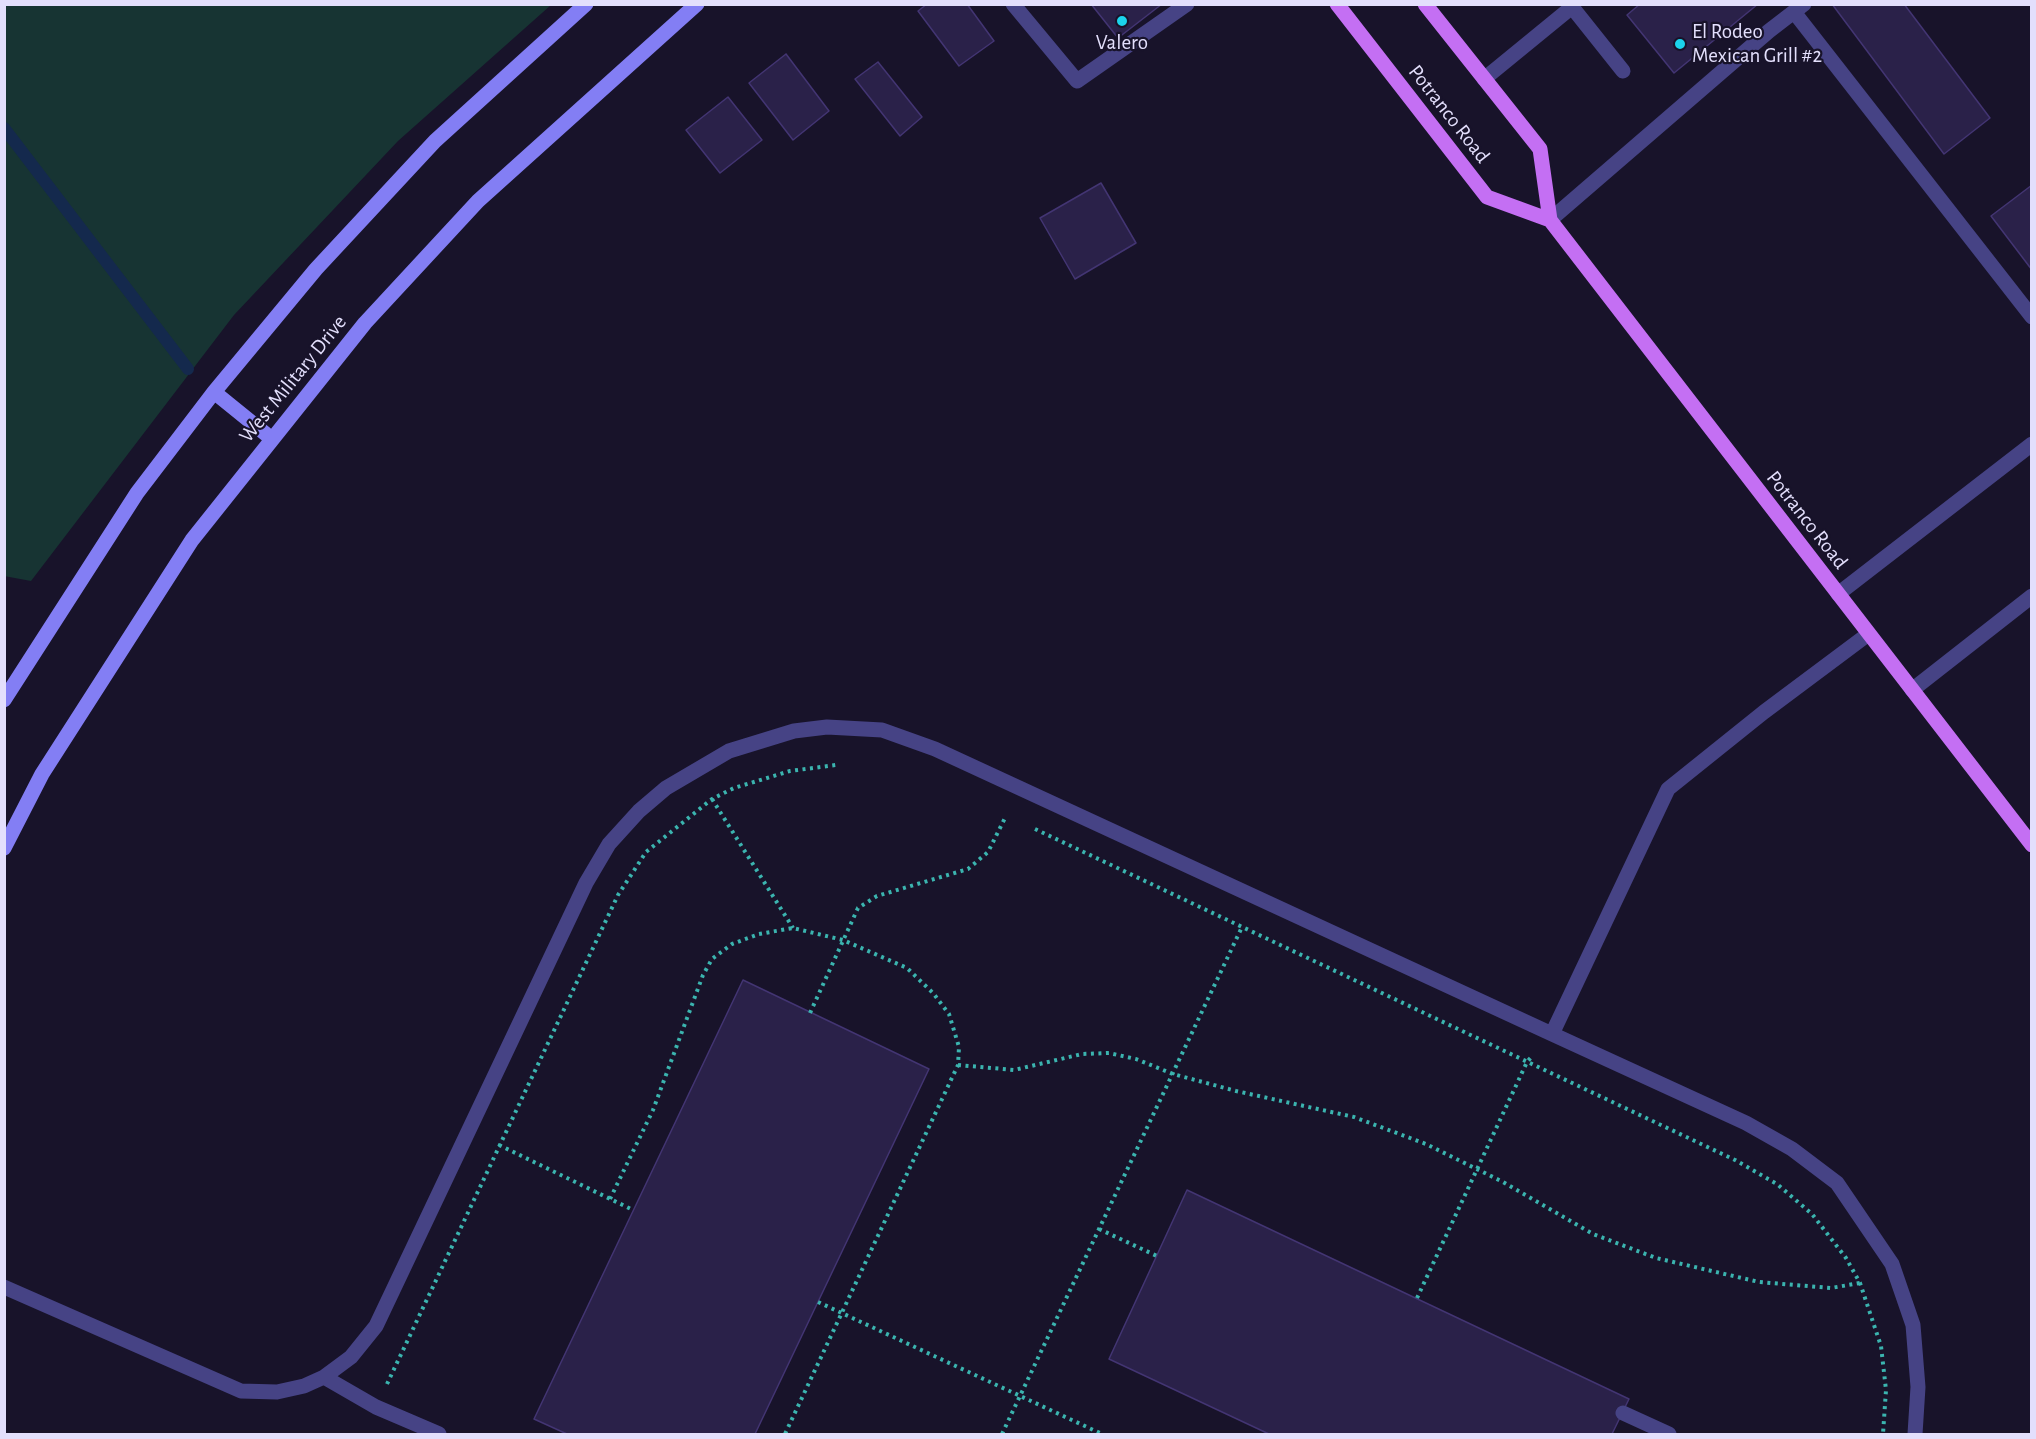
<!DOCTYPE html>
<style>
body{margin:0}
#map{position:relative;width:2036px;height:1439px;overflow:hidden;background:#18132a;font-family:"Alegreya Sans",sans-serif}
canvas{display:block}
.frame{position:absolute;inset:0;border:6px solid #e3dffc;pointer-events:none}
</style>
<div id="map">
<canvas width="2036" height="1439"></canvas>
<div class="frame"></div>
</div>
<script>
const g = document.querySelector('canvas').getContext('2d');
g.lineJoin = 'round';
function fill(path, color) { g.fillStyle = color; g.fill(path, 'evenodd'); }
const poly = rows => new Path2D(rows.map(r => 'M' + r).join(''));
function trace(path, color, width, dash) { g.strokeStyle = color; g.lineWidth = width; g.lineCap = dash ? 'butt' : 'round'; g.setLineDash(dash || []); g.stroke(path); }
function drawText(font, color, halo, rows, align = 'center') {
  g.font = font + ' "Alegreya Sans",sans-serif'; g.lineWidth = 4.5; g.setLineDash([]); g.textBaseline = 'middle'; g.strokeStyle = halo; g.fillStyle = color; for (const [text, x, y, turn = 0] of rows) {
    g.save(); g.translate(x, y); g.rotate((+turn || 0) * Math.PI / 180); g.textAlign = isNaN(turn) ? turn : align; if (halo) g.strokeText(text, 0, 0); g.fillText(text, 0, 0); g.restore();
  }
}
fill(poly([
 [4,5,551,5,398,141,234,315,31,581,4,576]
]), '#173433');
trace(poly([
 [4,128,188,369]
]), '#14294d', 12);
const building = poly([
 [927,4,967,4,994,41,959,66,918,11,927,4],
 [1091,4,1162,4,1118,38,1091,4],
 [1640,4,1758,4,1674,73,1627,15,1640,4],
 [1832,4,1904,4,1990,118,1944,154,1832,4],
 [786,54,829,111,793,140,749,83,786,54],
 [878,62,922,117,900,136,855,79,878,62],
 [728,97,762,140,720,173,686,130,728,97],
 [1101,183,1136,243,1075,279,1040,218,1101,183],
 [2032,185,2032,270,1991,216,2032,185],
 [743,980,929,1069,755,1434,567,1434,534,1419,743,980],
 [1187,1190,1629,1399,1612,1434,1269,1434,1109,1359,1187,1190]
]);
fill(building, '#2a2149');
trace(building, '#433573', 1.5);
trace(poly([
 [712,799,793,928],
 [1035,829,1735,1160,1777,1184,1812,1214,1846,1258,1860,1283,1881,1346,1886,1390,1883,1434],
 [810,1013,858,908,877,896,968,869,988,852,1006,816],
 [958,1065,1014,1070,1082,1054,1109,1053,1136,1059,1173,1074,1236,1091,1354,1117,1426,1144,1503,1182,1593,1234,1656,1258,1759,1282,1831,1288,1860,1283],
 [499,1145,633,1210],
 [610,1199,653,1110,703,975,712,959,732,944,759,934,793,928,843,940,907,968,933,993,949,1014,959,1047,958,1065,785,1434],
 [1099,1229,1157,1256],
 [1417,1298,1527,1062,1533,1055],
 [818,1302,1102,1434],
 [387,1384,618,895,646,852,712,799,734,788,790,771,836,765],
 [1002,1434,1242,927]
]), '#3bb4af', 4, [3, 4.5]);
trace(poly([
 [1013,4,1077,81,1187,4],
 [1794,12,2032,317],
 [1484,79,1572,7,1623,71],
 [1550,220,1769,31,1804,4],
 [1838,594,2032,444],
 [1867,635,1764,712,1668,789,1552,1034,1746,1123,1792,1149,1837,1183,1892,1264,1913,1325,1918,1387,1915,1434],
 [1912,690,2032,596],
 [4,1287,241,1391,277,1392,304,1386,324,1377,351,1357,376,1326,586,883,609,844,639,811,666,788,729,751,794,731,827,727,882,730,935,749,1552,1034],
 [324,1377,376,1407,439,1434],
 [1623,1413,1669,1434]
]), '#464385', 15);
trace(poly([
 [214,392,272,439],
 [4,700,137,493,214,392,316,269,435,141,586,4],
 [4,848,42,774,192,540,365,323,478,201,697,4]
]), '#837ef4', 15);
trace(poly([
 [1337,4,1487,197,1550,220],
 [1425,4,1540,149,1550,220,2032,845]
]), '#c46ff3', 15);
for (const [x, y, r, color] of [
 [1122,21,6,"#1bd3ec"],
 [1680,44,6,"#1bd3ec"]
]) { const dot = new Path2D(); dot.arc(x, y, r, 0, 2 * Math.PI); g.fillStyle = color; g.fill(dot); trace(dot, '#18132a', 2); }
drawText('21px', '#e3dffc', '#18132a', [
 ["El Rodeo",1692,32],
 ["Mexican Grill #2",1692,56],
 ["Valero",1122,43,"center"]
], 'left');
drawText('21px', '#e3dffc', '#18132a', [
 ["Potranco Road",1449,114,52],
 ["West Military Drive",293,379,-51],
 ["Potranco Road",1807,520,52]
]);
</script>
